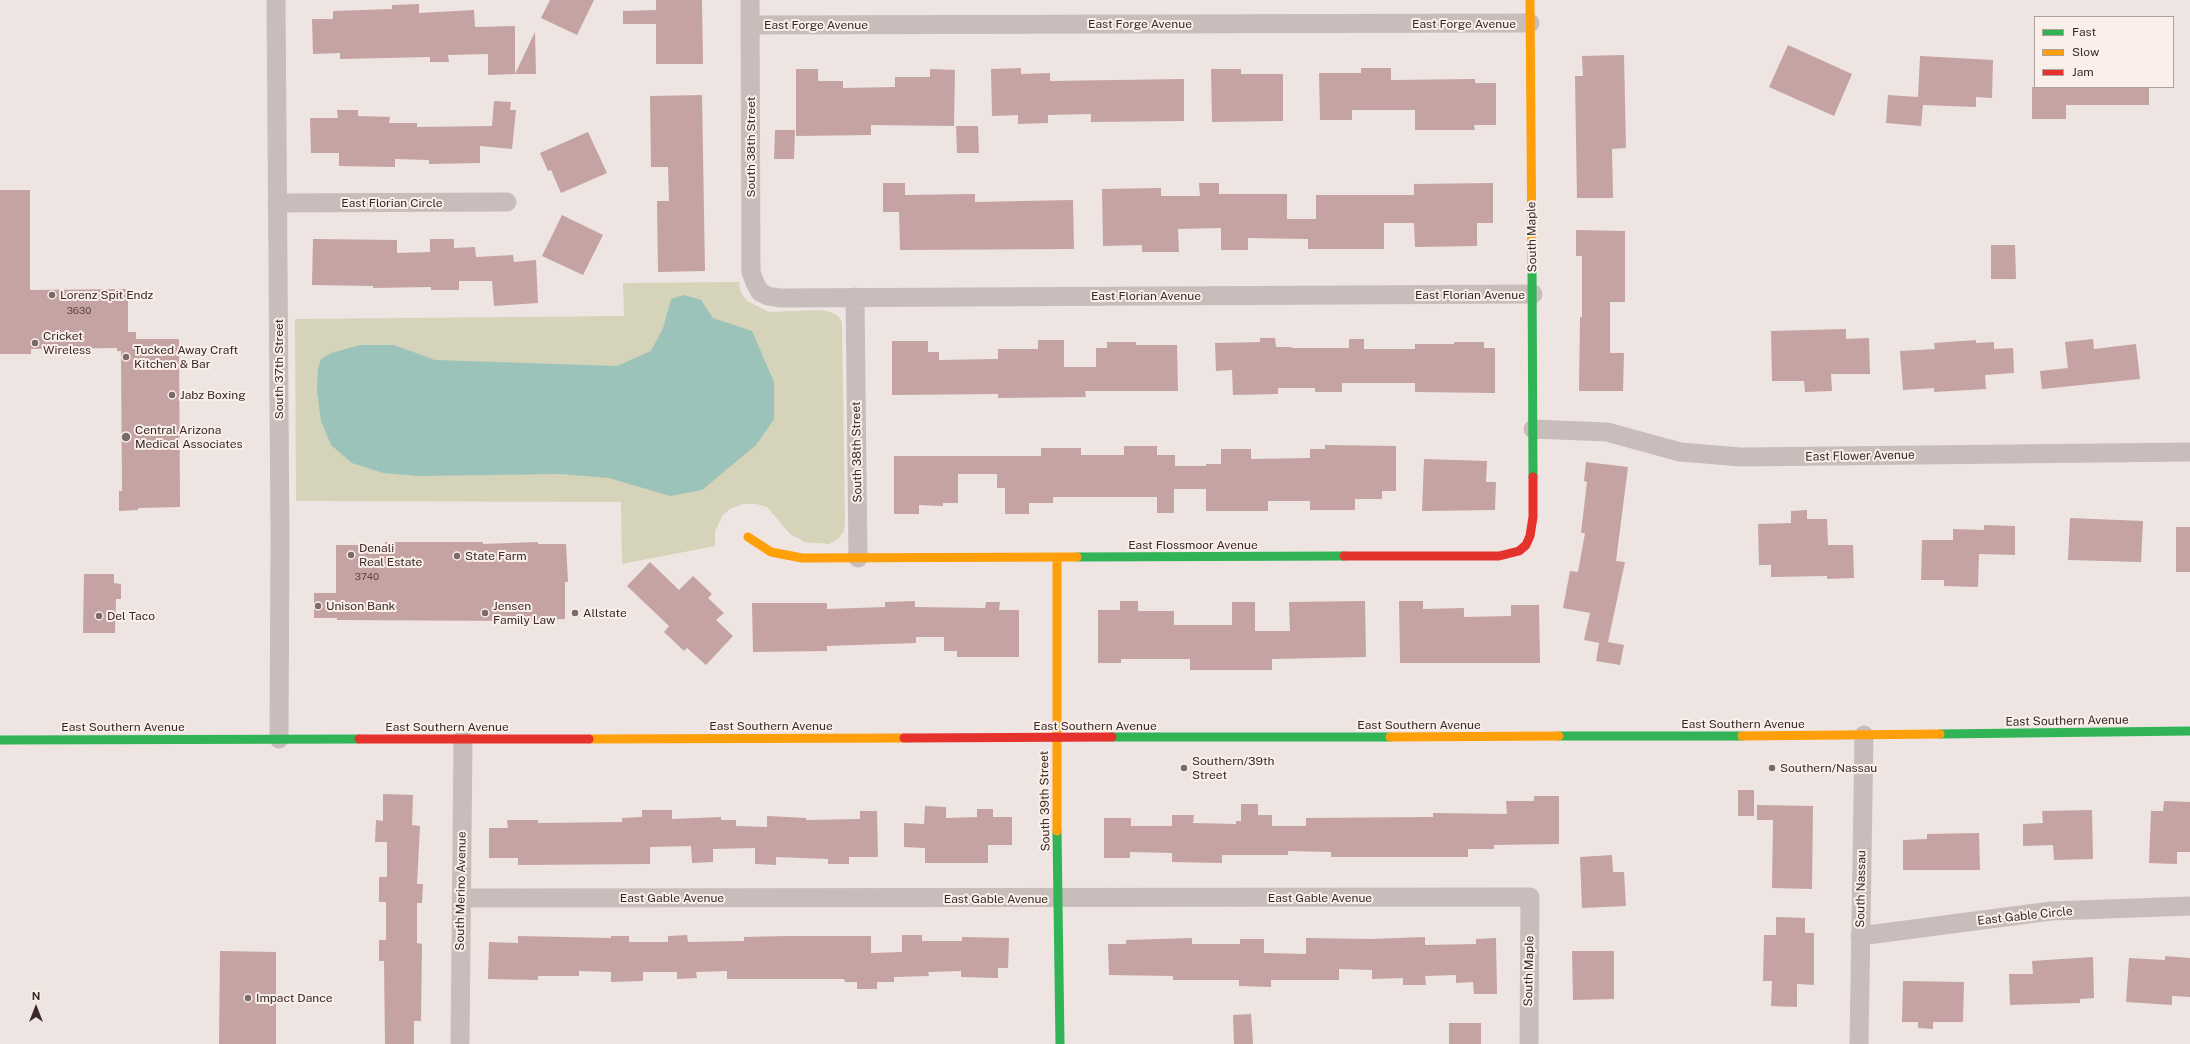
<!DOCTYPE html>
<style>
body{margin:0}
#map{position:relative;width:2190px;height:1044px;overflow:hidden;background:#eee5e2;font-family:"Public Sans",sans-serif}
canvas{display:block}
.legend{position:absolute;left:2034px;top:16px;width:140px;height:72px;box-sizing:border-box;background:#fbefe9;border:1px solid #aea09c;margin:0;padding:5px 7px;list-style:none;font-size:12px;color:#3a2928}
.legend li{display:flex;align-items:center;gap:8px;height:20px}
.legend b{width:20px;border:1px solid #aea09c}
.north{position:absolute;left:16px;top:988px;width:40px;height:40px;-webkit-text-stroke:3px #fbefe9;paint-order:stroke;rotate:0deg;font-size:11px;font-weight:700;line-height:16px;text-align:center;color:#3a2928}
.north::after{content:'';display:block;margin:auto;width:14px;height:18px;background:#3a2928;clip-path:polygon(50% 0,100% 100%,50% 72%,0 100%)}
</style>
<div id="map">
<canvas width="2190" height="1044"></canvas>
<ul class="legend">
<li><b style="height:5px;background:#30b455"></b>Fast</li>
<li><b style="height:5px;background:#ff9f0a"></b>Slow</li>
<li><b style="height:5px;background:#e5322d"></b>Jam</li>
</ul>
<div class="north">N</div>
</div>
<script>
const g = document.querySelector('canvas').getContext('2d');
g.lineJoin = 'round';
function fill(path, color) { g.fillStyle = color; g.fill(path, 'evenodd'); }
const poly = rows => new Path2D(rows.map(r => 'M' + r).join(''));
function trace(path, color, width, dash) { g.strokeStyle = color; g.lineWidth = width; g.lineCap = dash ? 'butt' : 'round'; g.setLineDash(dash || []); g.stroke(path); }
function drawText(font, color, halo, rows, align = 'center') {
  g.font = font + ' "Public Sans",sans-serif'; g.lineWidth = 4; g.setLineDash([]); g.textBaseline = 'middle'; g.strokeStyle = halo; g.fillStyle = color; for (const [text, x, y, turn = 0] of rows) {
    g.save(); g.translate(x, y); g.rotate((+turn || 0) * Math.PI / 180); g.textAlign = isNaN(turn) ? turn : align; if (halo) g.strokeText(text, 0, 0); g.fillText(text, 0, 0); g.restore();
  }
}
fill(poly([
 [739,282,741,293,747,301,769,312,821,310,831,312,838,316,842,322,845,520,844,531,838,539,829,544,805,542,790,534,767,507,756,504,743,504,730,509,722,516,715,532,715,546,622,564,621,502,296,501,295,319,624,316,623,283]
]), '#d5d3ba');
fill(poly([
 [684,295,701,300,713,318,752,331,774,382,774,419,756,445,702,490,670,496,609,478,560,474,418,476,383,473,352,463,331,445,321,421,317,391,318,369,321,359,331,353,360,345,394,345,435,360,617,366,651,351,663,328,671,299]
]), '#9bc3b9');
fill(poly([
 [550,0,594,0,577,35,541,18],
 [656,0,702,0,703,64,656,64,656,24,623,24,623,11,656,10],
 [419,4,419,13,474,10,475,27,515,26,515,74,488,75,488,54,448,55,449,62,430,62,430,57,340,59,340,53,313,54,312,19,333,19,333,11,392,9,392,5],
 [535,32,536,74,515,74],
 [1788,45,1852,74,1834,116,1769,87],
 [1624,55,1626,148,1612,149,1613,198,1577,198,1575,76,1583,76,1582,56],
 [1920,56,1993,60,1992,98,1976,97,1976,107,1923,105,1921,126,1886,123,1888,95,1918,97],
 [1021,68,1021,74,1050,73,1050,81,1184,79,1184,121,1091,122,1091,114,1048,115,1048,123,1018,124,1018,115,992,116,991,69],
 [1361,68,1391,68,1391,80,1475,79,1475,83,1496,83,1496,125,1474,125,1475,130,1415,130,1415,110,1352,110,1352,120,1320,120,1319,73,1361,73],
 [796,69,818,69,818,81,843,81,843,88,895,87,895,77,930,77,930,69,955,70,954,126,871,125,871,135,796,136],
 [1211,69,1241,69,1241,74,1283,74,1283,121,1212,122],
 [2032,87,2149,87,2149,105,2066,105,2066,119,2032,119],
 [702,95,705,271,658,272,657,201,669,201,668,167,651,167,650,96],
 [494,101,511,102,510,110,516,110,512,149,480,146,480,163,429,164,429,160,395,159,395,167,339,166,339,153,311,153,310,118,338,118,337,110,358,110,358,116,390,117,389,123,417,123,417,127,492,126],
 [956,126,978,126,979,153,957,153],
 [775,130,795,130,794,159,774,159],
 [588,132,607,173,561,193,551,170,548,171,540,153],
 [883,183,905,183,905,195,975,194,975,202,1073,200,1074,249,900,250,899,212,883,212],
 [1199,183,1219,183,1219,194,1287,194,1287,219,1316,219,1316,195,1414,195,1414,184,1493,183,1493,223,1477,223,1477,246,1415,247,1414,223,1384,223,1384,249,1308,249,1308,239,1248,238,1248,250,1221,250,1221,228,1178,229,1179,252,1142,252,1142,245,1103,246,1102,189,1161,188,1161,196,1200,196],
 [0,190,30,190,30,290,128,289,128,332,136,332,136,339,179,339,180,507,138,508,138,510,119,511,119,491,122,491,121,351,117,351,117,348,31,349,31,354,0,354],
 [562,215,603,235,583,275,542,256],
 [1576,230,1625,231,1625,302,1610,302,1610,353,1624,353,1623,391,1579,391,1580,317,1582,317,1582,256,1576,256],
 [313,239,397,240,397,253,430,252,430,239,454,239,454,248,475,247,476,257,513,255,514,262,536,260,538,303,494,306,492,281,459,281,459,290,431,290,431,287,373,288,373,286,312,285],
 [1991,245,2015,245,2016,279,1991,279],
 [1846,329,1846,339,1869,338,1870,374,1831,374,1832,391,1805,392,1804,381,1772,381,1771,331],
 [1260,338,1275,338,1276,347,1291,347,1292,348,1349,348,1349,339,1364,339,1364,349,1415,349,1415,344,1454,344,1454,342,1484,342,1484,348,1495,348,1495,393,1415,392,1415,383,1342,383,1342,392,1315,392,1315,388,1278,388,1278,394,1233,395,1232,370,1216,371,1215,343,1260,342],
 [2093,339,2094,349,2136,344,2140,379,2042,389,2040,371,2068,368,2065,342],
 [1038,340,1064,340,1064,367,1096,367,1096,348,1107,348,1107,342,1136,342,1136,345,1177,345,1178,391,1085,391,1086,397,998,398,998,394,892,395,892,341,928,341,928,352,939,352,939,360,998,359,998,349,1038,349],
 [1976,340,1976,343,1994,342,1994,349,2013,348,2014,373,1985,375,1986,389,1934,392,1934,388,1903,390,1900,351,1935,349,1934,343],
 [1325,445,1396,446,1396,491,1382,491,1382,499,1355,499,1355,510,1310,510,1310,501,1268,501,1268,511,1206,511,1206,489,1174,489,1174,513,1157,513,1157,497,1053,497,1053,503,1029,503,1029,514,1005,514,1005,488,997,488,997,474,958,474,958,503,943,503,943,506,919,505,919,514,894,514,894,456,1041,456,1041,448,1081,448,1081,455,1124,455,1124,446,1157,446,1157,455,1175,455,1175,466,1206,466,1206,464,1221,464,1221,449,1251,449,1251,459,1310,458,1310,449,1325,449],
 [1424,459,1487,461,1486,482,1496,482,1495,510,1422,511],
 [1586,462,1628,467,1616,561,1625,562,1608,642,1624,645,1620,665,1596,661,1599,643,1584,640,1590,613,1563,608,1570,571,1578,572,1585,533,1581,533,1587,482,1584,481],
 [1807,510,1807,519,1827,519,1828,545,1853,545,1854,578,1827,579,1827,576,1771,577,1771,565,1759,565,1758,524,1791,523,1791,511],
 [2070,518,2143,521,2141,562,2068,560],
 [1984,525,2015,526,2015,555,1979,554,1978,587,1944,586,1944,580,1921,580,1922,540,1953,540,1953,529,1984,530],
 [2176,527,2190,527,2190,572,2176,572],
 [385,542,483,542,483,544,538,542,538,544,566,544,568,582,565,582,565,619,517,621,337,620,337,618,314,618,314,593,336,593,336,545,385,545],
 [650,562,679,590,693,576,712,594,708,598,724,613,716,620,733,636,706,665,687,648,684,651,664,632,669,626,627,586],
 [84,574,114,574,114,583,121,584,121,599,116,599,115,633,83,633],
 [915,601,915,607,985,608,986,602,1000,602,999,610,1019,610,1019,657,957,657,957,651,944,651,944,637,916,637,916,643,827,646,827,651,753,652,752,603,827,603,827,609,885,607,885,602],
 [1120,601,1138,601,1138,611,1174,611,1174,625,1232,625,1232,602,1255,602,1255,631,1290,631,1289,602,1365,601,1366,657,1272,659,1272,670,1190,670,1190,659,1121,659,1121,663,1098,663,1098,610,1120,610],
 [1399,601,1423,601,1423,609,1464,608,1464,617,1511,616,1511,605,1539,605,1540,663,1400,663],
 [1738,790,1754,790,1754,816,1738,816],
 [383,794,413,795,412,825,420,826,417,884,423,884,422,903,417,903,417,943,422,944,421,1021,414,1021,414,1044,385,1044,384,961,379,961,379,940,386,940,386,902,379,902,379,877,387,877,387,842,375,842,376,820,383,821],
 [1534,796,1559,796,1559,844,1494,845,1494,849,1468,849,1468,857,1331,857,1331,852,1288,851,1288,855,1222,855,1222,863,1172,862,1172,853,1130,852,1130,858,1104,858,1104,818,1131,818,1131,826,1172,826,1172,815,1194,815,1193,823,1236,824,1236,821,1241,821,1241,804,1258,804,1258,815,1272,815,1272,826,1306,826,1306,818,1433,817,1433,813,1507,814,1506,801,1534,801],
 [2164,801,2190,802,2190,852,2177,852,2177,864,2149,863,2151,811,2163,811],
 [1757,805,1813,806,1812,889,1772,888,1773,820,1757,820],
 [925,806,946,807,946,818,977,817,977,809,993,809,993,817,1012,817,1012,845,988,845,988,863,925,863,925,848,904,847,904,823,924,824],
 [642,810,672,810,672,819,721,817,721,820,736,820,736,826,767,827,767,816,806,818,806,820,860,819,860,811,877,811,878,857,849,857,849,864,828,864,828,859,776,857,776,865,755,864,755,848,713,849,713,862,692,863,691,846,650,847,650,864,518,865,518,858,489,858,489,828,508,828,507,820,538,820,538,823,622,822,622,818,642,817],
 [2092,810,2093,859,2054,860,2053,845,2023,846,2023,824,2043,823,2042,811],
 [1979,833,1980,870,1903,870,1903,840,1927,839,1927,834],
 [1612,855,1613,872,1624,872,1626,906,1582,908,1580,857],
 [1776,917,1805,918,1805,933,1814,933,1814,985,1797,984,1797,1007,1771,1006,1772,981,1763,981,1764,935,1776,935],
 [687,935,688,942,744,941,744,937,785,936,871,936,871,953,902,952,902,935,922,935,922,941,962,941,962,937,1009,938,1008,968,998,968,998,978,961,977,961,971,928,972,929,976,894,977,894,982,877,982,877,989,857,989,857,982,845,982,844,979,727,979,727,971,696,972,697,978,677,979,677,972,643,972,643,981,611,982,611,972,579,971,579,976,538,976,538,980,488,979,489,942,518,943,518,936,611,938,611,936,629,936,629,942,668,942,668,936],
 [1425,937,1425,945,1476,944,1476,939,1496,938,1497,994,1474,994,1473,982,1456,983,1456,975,1425,976,1426,985,1403,985,1403,978,1372,979,1372,970,1339,969,1339,980,1271,980,1271,987,1239,986,1239,980,1173,980,1173,976,1109,975,1108,944,1126,944,1126,940,1192,938,1192,944,1240,944,1240,939,1264,939,1264,953,1306,954,1306,938,1371,939],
 [220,951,276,952,276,1044,219,1044],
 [1572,951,1614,951,1614,999,1573,1000],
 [2165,956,2190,958,2190,997,2172,996,2172,1005,2126,1002,2129,958,2165,960],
 [2093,957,2094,998,2080,999,2080,1003,2010,1005,2009,974,2033,974,2032,961],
 [1903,981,1964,982,1963,1022,1933,1022,1933,1029,1918,1028,1918,1022,1902,1022],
 [1251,1014,1253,1044,1234,1044,1233,1015],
 [1449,1023,1481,1023,1481,1044,1449,1044]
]), '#c4a3a2');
trace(poly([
 [276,0,280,537,279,739],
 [750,0,751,272,755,283,760,292,768,296,780,298,1533,294],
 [750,25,1530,23],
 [277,203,507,202],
 [855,297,858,558],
 [1533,429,1607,432,1680,452,1741,457,2190,452],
 [461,898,1530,897,1529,1044],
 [1860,936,2051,911,2190,906],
 [460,1044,463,739],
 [1859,1044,1864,735]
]), '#c8bdba', 19);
trace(poly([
 [1532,266,1533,477],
 [1077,557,1344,556],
 [1940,734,2190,731],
 [1559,736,1742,736],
 [1112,737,1390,737],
 [0,740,359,739],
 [1057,831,1060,1044]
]), '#30b455', 9);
trace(poly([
 [1530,0,1532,266],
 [748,537,771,552,802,558,1077,557],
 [1742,736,1940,734],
 [1390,737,1559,736],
 [589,739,904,738],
 [1057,831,1057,557]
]), '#ff9f0a', 9);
trace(poly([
 [1344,556,1499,556,1519,551,1526,545,1530,536,1533,517,1533,477],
 [904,738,1112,737],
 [359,739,589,739]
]), '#e5322d', 9);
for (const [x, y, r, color] of [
 [52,295,4,"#796b69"],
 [35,343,4,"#796b69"],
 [126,357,4,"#796b69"],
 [172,395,4,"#796b69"],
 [126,437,5,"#796b69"],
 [351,555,4,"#796b69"],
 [457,556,4,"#796b69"],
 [318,606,4,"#796b69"],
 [485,613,4,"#796b69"],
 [575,613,4,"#796b69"],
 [99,616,4,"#796b69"],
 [1184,768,4,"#796b69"],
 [1772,768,4,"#796b69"],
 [248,998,4,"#796b69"]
]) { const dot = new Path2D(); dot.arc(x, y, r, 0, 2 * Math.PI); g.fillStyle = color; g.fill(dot); trace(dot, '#fbefe9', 1.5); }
drawText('10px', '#5c4846', null, [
 ["3630",79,311],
 ["3740",367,577]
]);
drawText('12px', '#3a2928', '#fbefe9', [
 ["East Forge Avenue",1140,24],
 ["East Forge Avenue",1464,24],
 ["East Forge Avenue",816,25],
 ["South 38th Street",751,147,-90],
 ["East Florian Circle",392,203],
 ["South Maple",1532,237,-91],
 ["East Florian Avenue",1470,295],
 ["East Florian Avenue",1146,296],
 ["South 37th Street",279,369,-90],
 ["South 38th Street",857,452,-91],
 ["East Flower Avenue",1860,456,-1],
 ["East Flossmoor Avenue",1193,545],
 ["East Southern Avenue",2067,721,-1],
 ["East Southern Avenue",1743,724],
 ["East Southern Avenue",1419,725],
 ["East Southern Avenue",771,726],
 ["East Southern Avenue",1095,726],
 ["East Southern Avenue",123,727],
 ["East Southern Avenue",447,727],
 ["South 39th Street",1045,801,-91],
 ["South Nassau",1861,889,-89],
 ["South Merino Avenue",461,891,-89],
 ["East Gable Avenue",672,898],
 ["East Gable Avenue",1320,898],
 ["East Gable Avenue",996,899],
 ["East Gable Circle",2025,916,-6],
 ["South Maple",1529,971,-89]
]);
drawText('12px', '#3a2928', '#fbefe9', [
 ["Lorenz Spit Endz",60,295],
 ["Cricket",43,336],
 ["Wireless",43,350],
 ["Tucked Away Craft",134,350],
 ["Kitchen & Bar",134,364],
 ["Jabz Boxing",180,395],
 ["Central Arizona",135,430],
 ["Medical Associates",135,444],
 ["Denali",359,548],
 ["Real Estate",359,562],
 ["State Farm",465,556],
 ["Unison Bank",326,606],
 ["Jensen",493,606],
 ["Family Law",493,620],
 ["Allstate",583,613],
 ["Del Taco",107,616],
 ["Southern/39th",1192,761],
 ["Street",1192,775],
 ["Southern/Nassau",1780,768],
 ["Impact Dance",256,998]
], 'left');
</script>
